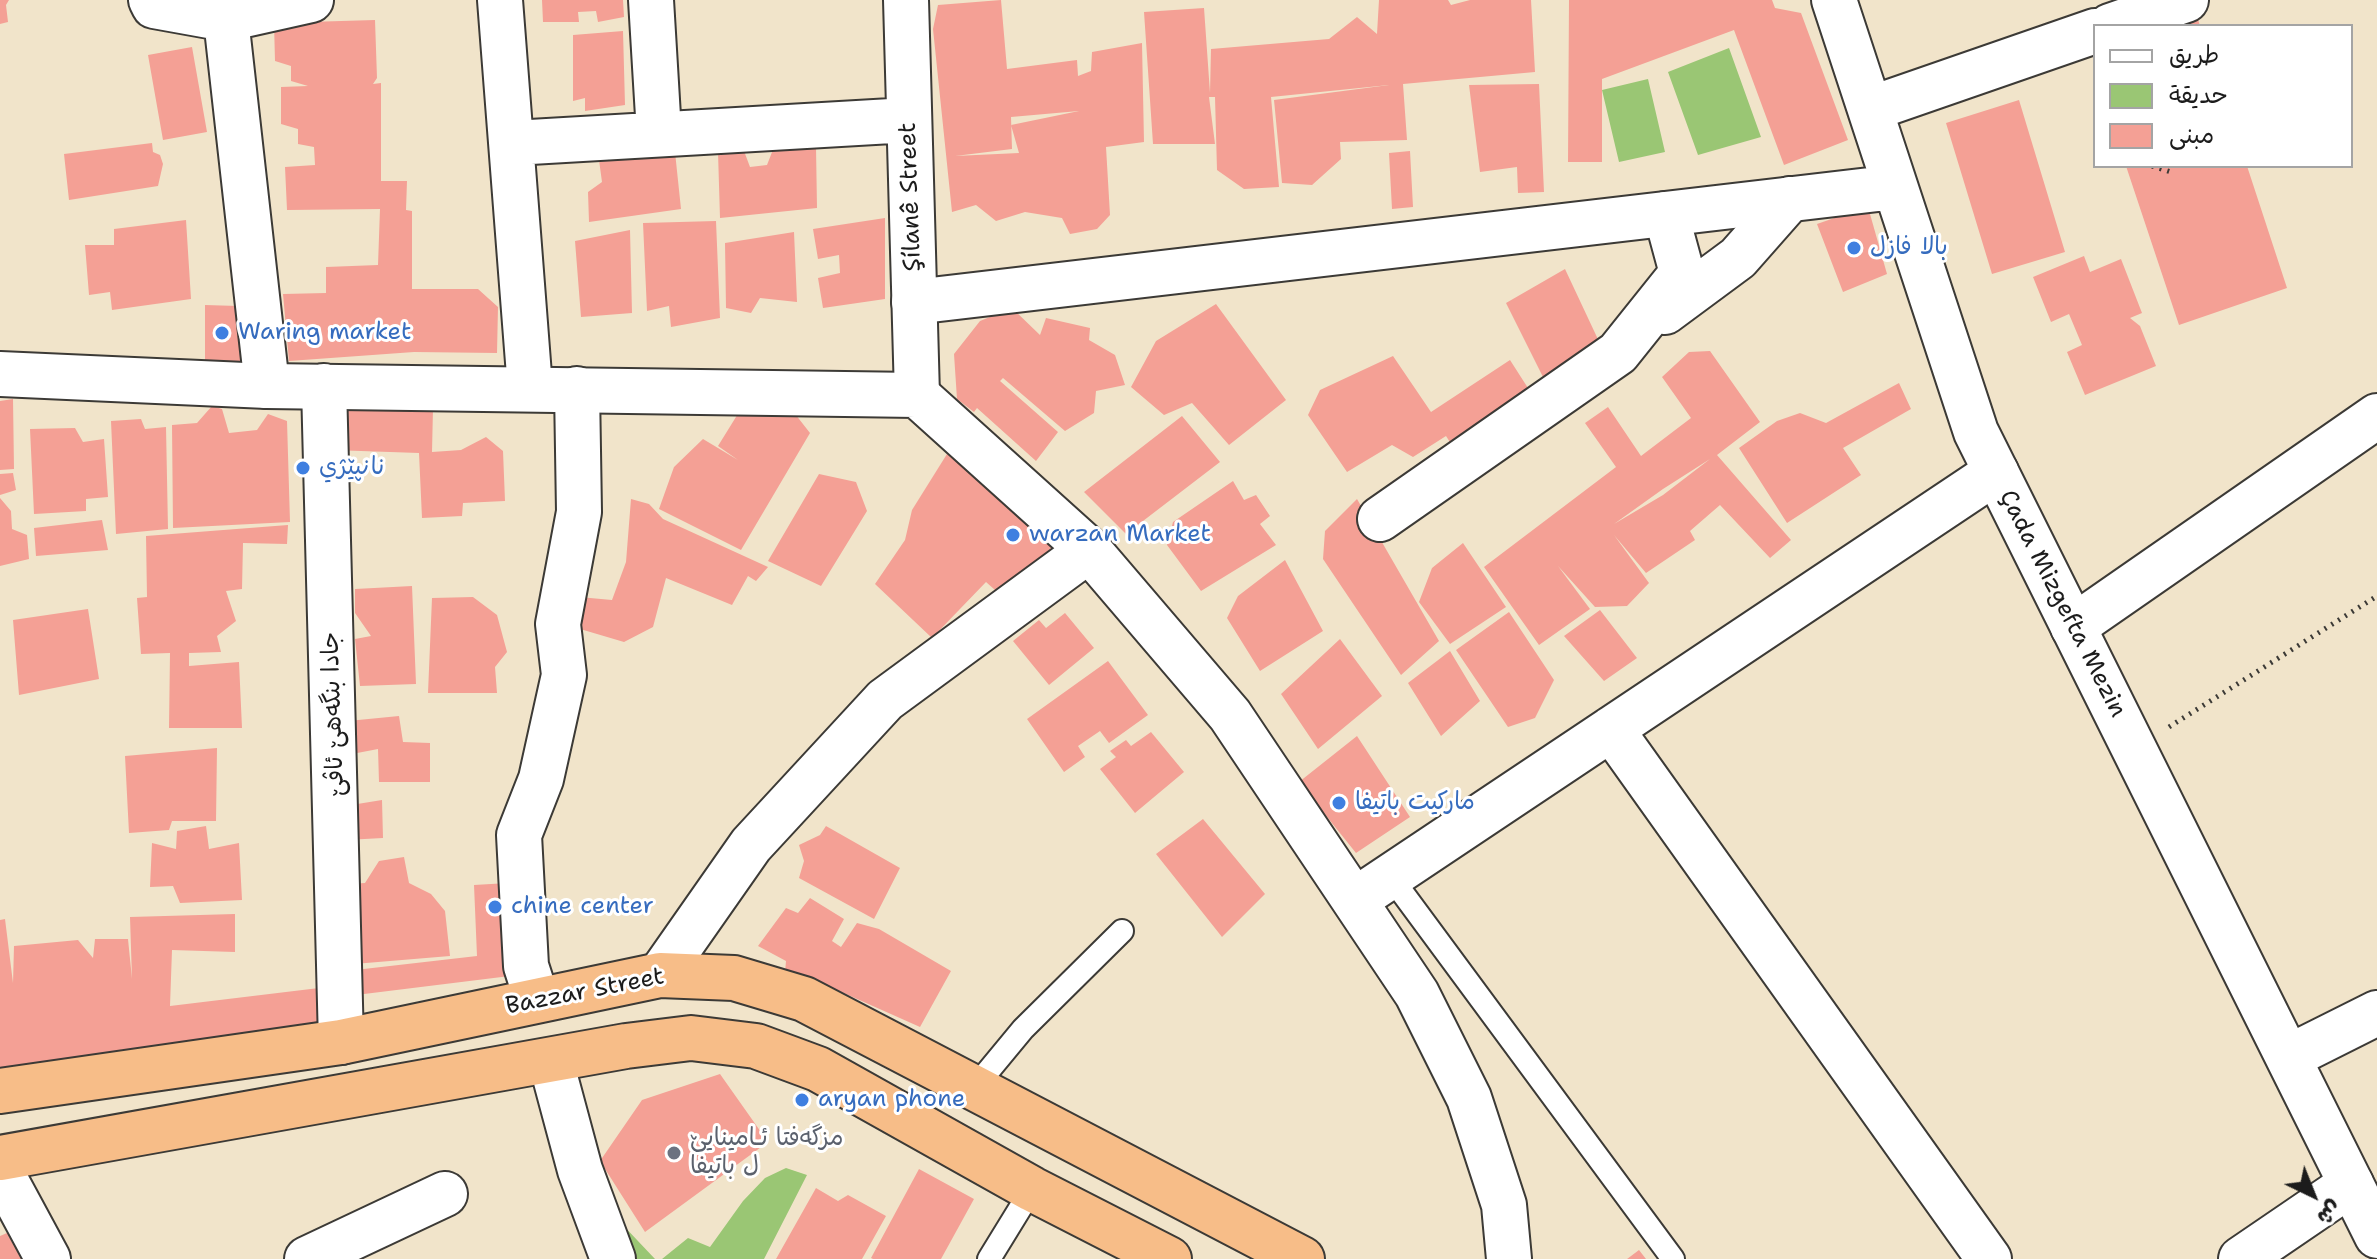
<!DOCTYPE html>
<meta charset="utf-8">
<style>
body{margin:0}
#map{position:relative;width:2377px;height:1259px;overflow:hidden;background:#f1e4ca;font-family:"Shantell Sans","Playpen Sans Arabic",sans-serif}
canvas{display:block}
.legend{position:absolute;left:2093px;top:24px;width:260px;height:144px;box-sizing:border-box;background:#fff;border:2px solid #a4a4a4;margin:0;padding:10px 14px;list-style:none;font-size:24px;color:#1c1c1c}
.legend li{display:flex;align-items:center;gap:16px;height:40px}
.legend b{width:40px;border:2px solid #a4a4a4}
.north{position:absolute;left:2273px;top:1155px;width:80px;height:80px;-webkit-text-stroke:6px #fff;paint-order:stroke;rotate:137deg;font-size:22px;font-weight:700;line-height:32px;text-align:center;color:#1c1c1c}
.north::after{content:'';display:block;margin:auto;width:28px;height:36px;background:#1c1c1c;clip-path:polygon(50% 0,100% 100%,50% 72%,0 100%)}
</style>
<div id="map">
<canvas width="2377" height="1259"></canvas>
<ul class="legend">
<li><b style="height:10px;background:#fff"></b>طريق</li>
<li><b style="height:22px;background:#9ac674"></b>حديقة</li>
<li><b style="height:22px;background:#f4a095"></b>مبنى</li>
</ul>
<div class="north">ش</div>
</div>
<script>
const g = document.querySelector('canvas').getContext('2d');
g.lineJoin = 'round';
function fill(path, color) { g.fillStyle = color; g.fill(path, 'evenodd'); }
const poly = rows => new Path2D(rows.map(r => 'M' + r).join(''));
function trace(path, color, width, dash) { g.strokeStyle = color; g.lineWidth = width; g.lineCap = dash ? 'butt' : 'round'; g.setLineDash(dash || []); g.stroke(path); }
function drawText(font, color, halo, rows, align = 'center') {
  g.font = font + ' "Shantell Sans","Playpen Sans Arabic",sans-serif'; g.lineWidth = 6; g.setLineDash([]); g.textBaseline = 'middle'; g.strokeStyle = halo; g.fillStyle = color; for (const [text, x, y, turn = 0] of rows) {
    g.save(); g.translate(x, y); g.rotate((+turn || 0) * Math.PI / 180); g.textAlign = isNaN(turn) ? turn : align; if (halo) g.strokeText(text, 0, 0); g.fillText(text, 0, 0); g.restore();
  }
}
fill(poly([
 [1729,48,1761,137,1698,155,1668,72],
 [1648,79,1665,152,1619,162,1602,90],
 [786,1168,807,1175,764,1259,662,1259,688,1238,710,1247,743,1201,765,1178],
 [620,1222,655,1259,632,1259]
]), '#9ac674');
fill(poly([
 [0,0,9,0,6,5,8,22,0,24],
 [542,0,623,0,624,17,598,22,596,11,578,12,579,22,543,22],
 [1001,0,1007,69,1077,60,1078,76,1091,71,1092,52,1142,43,1144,142,1106,147,1110,215,1097,229,1070,234,1062,218,1025,212,996,221,976,205,952,212,933,29,938,5],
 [1079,111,1011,125,1019,153,955,156,1012,149,1011,117],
 [1379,0,1448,0,1451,5,1470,0,1531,0,1535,72,1403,84,1407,140,1340,142,1341,159,1312,185,1282,183,1274,100,1389,85,1271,97,1279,187,1244,189,1217,170,1215,97,1209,97,1215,144,1153,144,1144,12,1204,8,1210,93,1211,49,1329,39,1357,17,1377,34],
 [1569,0,1772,0,1775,8,1801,13,1848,140,1784,165,1734,30,1602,79,1602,162,1568,162],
 [2197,16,2200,26,2167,26],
 [375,20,377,78,373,84,381,83,381,181,407,181,406,210,412,211,412,289,478,289,498,307,497,353,414,352,289,361,283,294,326,293,326,267,378,265,380,209,287,210,285,167,315,165,314,147,298,144,298,129,281,124,281,87,308,86,291,81,291,66,275,61,274,23],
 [623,31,625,105,585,111,585,98,573,101,573,35],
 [192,47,207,132,163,140,148,55],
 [1539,84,1544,192,1518,193,1517,167,1480,172,1469,85],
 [2019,100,2065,252,1992,274,1946,123],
 [152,143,153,152,160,155,163,164,158,186,69,200,64,154],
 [774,147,816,147,817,208,720,218,718,152,744,151,750,167,767,165],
 [1410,151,1413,207,1392,209,1389,153],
 [675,152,681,209,589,222,588,192,602,182,599,160],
 [2126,166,2247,166,2287,288,2179,325],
 [1863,208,1870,214,1887,274,1843,292,1817,224],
 [885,218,885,299,823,308,818,278,840,273,839,255,818,259,813,229],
 [186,220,191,299,112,310,110,292,89,295,85,245,114,245,114,229],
 [716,221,720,318,671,327,669,306,647,311,643,223],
 [630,230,632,313,581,317,575,241],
 [794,232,797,302,760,298,751,313,726,308,725,243],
 [2084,256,2090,272,2121,259,2142,313,2130,318,2140,326,2156,366,2085,395,2067,352,2082,345,2069,314,2051,322,2033,277],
 [1565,269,1603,350,1548,387,1506,303],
 [1216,304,1286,400,1229,445,1192,403,1164,415,1131,387,1156,341],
 [205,305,238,306,241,361,205,361],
 [1012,308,1040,335,1046,318,1090,328,1089,340,1115,355,1125,385,1096,391,1094,413,1065,431,1003,378,1000,381,1058,432,1036,461,977,408,974,412,957,399,954,354,980,321],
 [1710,351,1760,422,1717,455,1791,540,1770,558,1720,505,1690,531,1695,540,1646,573,1614,535,1649,583,1627,606,1595,607,1558,566,1590,609,1539,645,1484,567,1616,467,1585,423,1608,407,1641,456,1691,418,1662,377,1689,352],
 [1710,459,1663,495,1614,524,1663,489],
 [1393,356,1431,412,1510,360,1535,399,1457,453,1446,436,1413,457,1392,445,1347,472,1308,415,1320,390],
 [1899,383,1911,409,1843,448,1861,475,1787,523,1739,448,1777,421,1800,413,1826,423],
 [13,399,14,469,0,470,0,401],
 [744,404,792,410,810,433,741,550,659,509,674,467,703,439,738,460,718,446],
 [212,406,222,409,229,433,257,430,268,414,287,421,290,522,173,528,172,425,197,423],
 [332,406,433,408,432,452,461,450,486,437,503,451,505,501,463,503,462,516,422,518,419,453,332,450],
 [1182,416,1220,462,1126,534,1084,492],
 [141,419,145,429,166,427,168,529,116,534,111,421],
 [75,428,83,442,104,439,108,497,86,499,86,511,34,514,30,429],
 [947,454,1004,497,1054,545,1004,598,986,582,932,638,875,584,905,540,912,510],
 [13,473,16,490,0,495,0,474],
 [819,474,856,482,867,511,821,586,768,561],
 [1233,481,1244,500,1256,495,1270,516,1260,524,1276,545,1201,591,1167,545,1173,522],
 [0,498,11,511,12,529,27,535,29,559,0,566],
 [631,499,649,504,663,519,768,567,756,581,748,576,732,605,666,578,653,627,624,642,570,626,579,597,612,600,626,562],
 [1357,499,1439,641,1401,675,1323,559,1325,531],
 [102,520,108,550,36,556,34,528],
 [288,525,287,544,243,543,242,589,226,591,236,621,217,636,221,652,189,653,189,666,239,662,242,728,169,728,170,653,141,654,137,598,147,597,146,536],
 [1463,543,1506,607,1450,644,1419,602,1432,568],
 [1285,560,1323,631,1260,671,1227,618,1238,596],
 [412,586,416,684,360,686,355,639,371,636,355,613,355,589],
 [473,597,497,615,507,652,495,667,497,693,428,693,432,598],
 [88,609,99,679,19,695,13,620],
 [1600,610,1637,658,1604,681,1564,636],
 [1509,612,1554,680,1535,718,1508,727,1456,650],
 [1065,613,1094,648,1049,685,1013,641,1039,620,1046,628],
 [1340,639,1382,696,1318,749,1281,694],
 [1450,651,1480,701,1441,736,1408,683],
 [1108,661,1148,715,1109,743,1100,731,1078,746,1085,757,1064,772,1027,719],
 [399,716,403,742,430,743,430,782,379,782,378,749,352,754,348,721],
 [1151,732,1184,772,1135,813,1100,769,1116,757,1110,751,1126,740,1131,746],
 [1357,736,1410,817,1356,853,1299,782],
 [217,748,216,821,172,821,169,830,129,833,125,756],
 [382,800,383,838,346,840,345,806],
 [1203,819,1265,894,1222,937,1156,854],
 [206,826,209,849,239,843,242,900,180,903,173,886,150,887,152,843,176,849,177,831],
 [826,826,900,868,874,919,799,878,804,861,799,845,820,835],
 [404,857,409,883,431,894,445,911,450,956,354,964,348,884,365,883,379,861],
 [508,883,518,975,356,995,355,970,477,956,474,885],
 [810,898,844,919,832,941,841,947,857,923,879,929,951,971,920,1027,819,982,816,987,785,973,786,961,758,946,786,908,798,913],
 [235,914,235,952,172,950,170,1006,319,988,321,1025,120,1050,121,1056,0,1072,0,920,5,919,13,983,14,946,78,940,93,958,95,939,128,939,132,979,130,917],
 [720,1074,768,1142,645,1232,600,1161,642,1100],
 [919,1169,974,1199,941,1259,873,1259,871,1258],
 [816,1188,838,1201,848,1195,886,1216,862,1259,776,1259],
 [7,1233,21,1259,0,1259,0,1236],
 [1639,1250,1646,1259,1627,1259]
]), '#f4a095');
const service = poly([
 [1390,876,1673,1259],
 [975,1087,1023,1029,1122,931],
 [989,1259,1032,1189]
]);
const minor = poly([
 [151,0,154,6,226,19,267,386],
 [500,0,530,388],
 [651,0,659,133],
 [906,0,917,395],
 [226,19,311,0],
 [513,143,909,120],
 [1665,312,1738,258,1790,199],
 [324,386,341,1042],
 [1380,519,1618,353,1682,273,1666,214],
 [2073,627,2377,416],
 [1611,729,1989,1259],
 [1355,900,1996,472],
 [660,975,751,845,885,700,1089,550],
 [537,1000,526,966,519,835,541,779,564,675,558,624,579,512,577,389],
 [2289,1057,2377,1013],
 [551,1062,580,1170,613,1259],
 [0,1170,48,1259],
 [307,1259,445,1194],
 [2241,1259,2351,1184]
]);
const tertiary = poly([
 [1834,0,1976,432,2377,1236],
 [2110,26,2186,0],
 [1870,109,2095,31],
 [914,302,1895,187],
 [0,374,267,386,917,395,1089,550,1230,715,1417,994,1469,1098,1504,1205,1509,1259]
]);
const trunk = poly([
 [0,1091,341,1042,660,975,734,978,804,999,1302,1259],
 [0,1158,626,1046,691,1038,756,1046,818,1069,1032,1189,1169,1259]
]);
trace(service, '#3c3a36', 26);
trace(minor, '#3c3a36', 48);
trace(tertiary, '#3c3a36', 48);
trace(trunk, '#3c3a36', 48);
trace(poly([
 [2152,166,2174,173],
 [2169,727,2377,596]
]), '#3c3a36', 5, [2, 6]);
trace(service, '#fff', 22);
trace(minor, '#fff', 44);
trace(tertiary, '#fff', 44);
trace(trunk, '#f7bd88', 44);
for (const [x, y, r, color] of [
 [1854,248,8,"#3f7fe0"],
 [222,333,8,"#3f7fe0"],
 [303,468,8,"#3f7fe0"],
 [1013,535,8,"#3f7fe0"],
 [1339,803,8,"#3f7fe0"],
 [495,907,8,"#3f7fe0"],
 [802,1100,8,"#3f7fe0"],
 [674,1153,8,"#6b7280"]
]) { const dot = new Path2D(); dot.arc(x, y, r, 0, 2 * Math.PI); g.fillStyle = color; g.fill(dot); trace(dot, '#fff', 3); }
drawText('24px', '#1c1c1c', '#fff', [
 ["Şílanê Street",911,197,-92],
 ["Çada Mizgefta Mezin",2062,604,63],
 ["جادا بنگەهێ ئاڤێ",334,714,-92],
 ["Bazzar Street",585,992,-11]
]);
drawText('24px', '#366cbe', '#fff', [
 ["بالا فازل",1870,248],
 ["Waring market",238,333],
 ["نانپێژي",319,468],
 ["warzan Market",1029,535],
 ["ماركيت باتيفا",1355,803],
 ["chine center",511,907],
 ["aryan phone",818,1100]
], 'left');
drawText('24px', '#5b616d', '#fff', [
 ["مزگەفتا ئـامینایێ",690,1139],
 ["ل باتیفا",690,1167]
], 'left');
</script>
